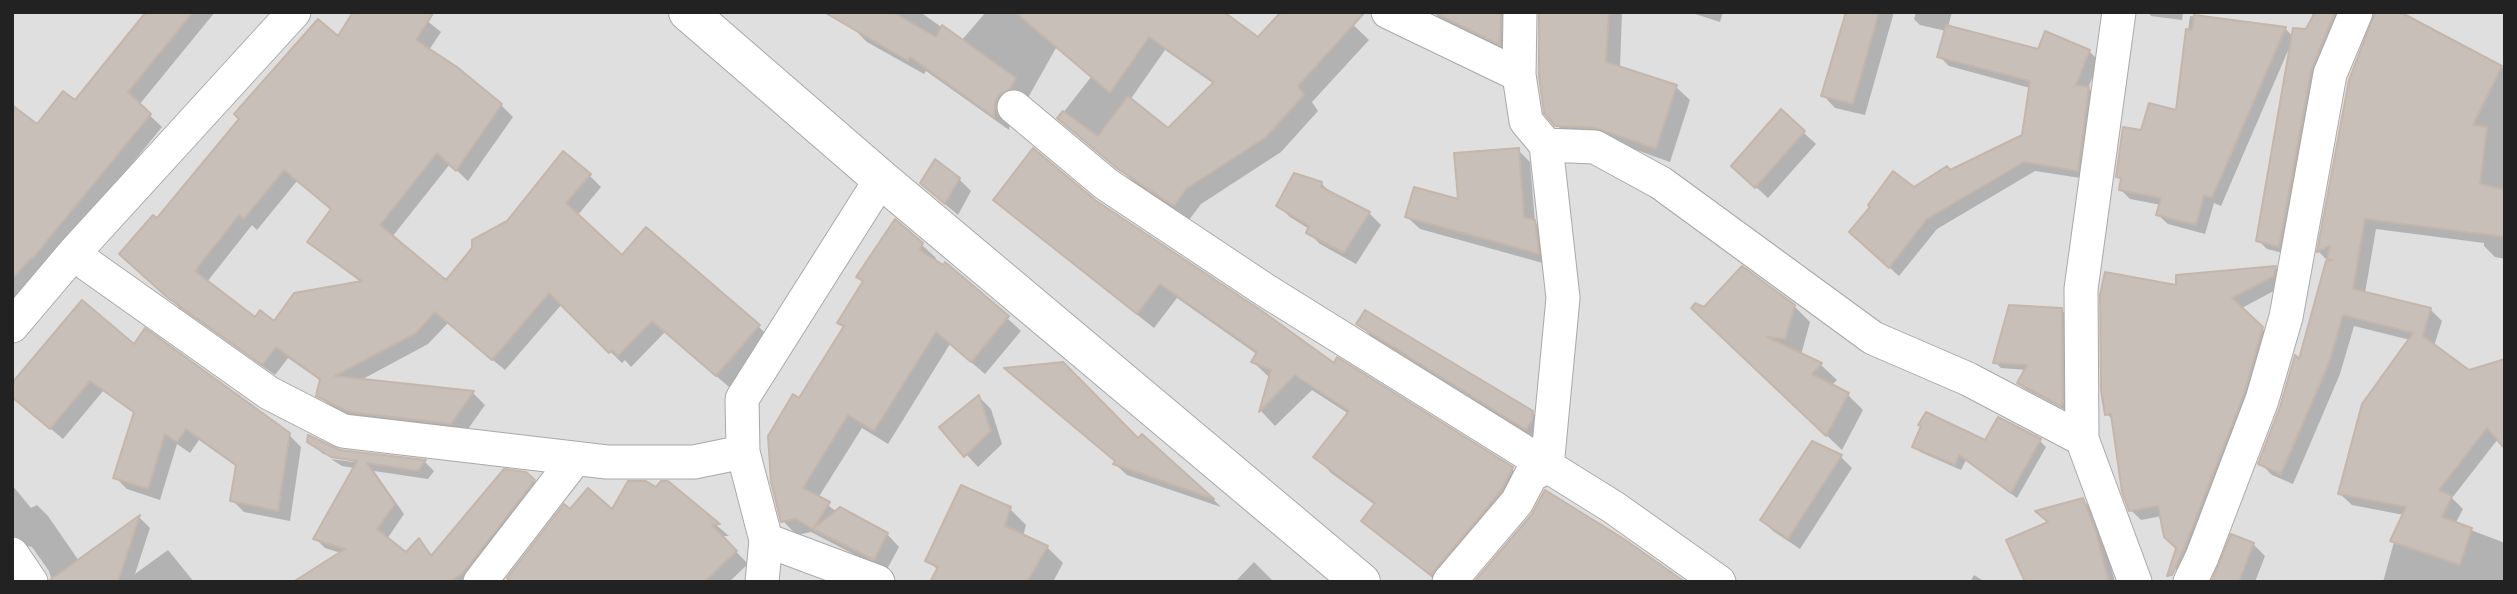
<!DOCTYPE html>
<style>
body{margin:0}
#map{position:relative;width:2517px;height:594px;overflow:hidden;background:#f2efe9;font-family:Inter,sans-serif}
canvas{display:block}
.frame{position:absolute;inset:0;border:14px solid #222;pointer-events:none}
</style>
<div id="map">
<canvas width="2517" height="594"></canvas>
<div class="frame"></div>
</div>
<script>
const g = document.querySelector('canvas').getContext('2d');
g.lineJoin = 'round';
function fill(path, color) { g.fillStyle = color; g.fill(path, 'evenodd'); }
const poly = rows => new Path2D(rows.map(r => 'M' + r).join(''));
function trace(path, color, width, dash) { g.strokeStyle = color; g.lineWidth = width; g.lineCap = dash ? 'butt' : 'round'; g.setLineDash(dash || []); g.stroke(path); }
fill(poly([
 [12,12,2505,12,2505,582,12,582]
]), '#e0dfdf');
fill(poly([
 [148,12,215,12,139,105,162,127,46,269,29,285,26,283,12,301,12,107,37,126,75,102],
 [416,12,441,32,429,50,501,105,513,117,468,181,450,164,392,237,446,282,589,175,601,187,577,216,622,257,758,326,770,338,729,387,665,332,631,367,625,360,622,363,562,304,505,370,448,323,428,344,361,380,473,393,485,405,463,436,362,424,331,407,318,395,321,381,288,358,275,375,181,309,133,266,157,221,338,39],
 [297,181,332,210,310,241,322,253,362,283,275,323,255,319,207,282,252,225,257,230],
 [860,12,925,12,923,14,961,41,986,12,1221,12,1259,39,1340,12,1369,40,1312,102,1318,111,1281,152,1201,204,1189,220,1135,183,1059,118,1091,77,1056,48,1025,103,1010,119,1009,130,926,71,924,74,867,42,852,27],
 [1165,50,1214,84,1168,131,1130,100],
 [1433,12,1520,12,1513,56,1445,23],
 [1541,12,1622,12,1620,68,1676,87,1690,100,1670,162,1611,141,1571,139,1557,125],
 [1689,12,1723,12,1720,22],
 [1847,12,1894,12,1865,115,1835,108,1823,95],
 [1916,12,1952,12,1948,27,2039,51,2089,51,2099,61,2088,88,2098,98,2087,179,2035,171,1937,229,1899,276,1861,242,1914,189,2023,136,2030,88,1949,66,1939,56,1946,31,1920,25,1914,19],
 [2148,12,2183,12,2182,20,2151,16],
 [2317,12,2347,12,2287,254,2267,249,2258,240,2290,46,2221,206,2214,203,2205,234,2168,224,2158,215,2161,205,2130,199,2121,190,2122,181,2118,176,2142,132,2177,112,2190,16,2285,28,2293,37,2307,31],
 [2394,12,2505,69,2505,259,2495,257,2484,246,2484,243,2376,229,2365,293,2430,309,2442,321,2434,346,2498,439,2452,498,2463,509,2455,524,2505,543,2505,582,2383,582,2397,531,2404,515,2352,505,2340,494,2410,340,2354,326,2340,374,2293,484,2272,475,2260,463,2300,362,2328,261,2319,252,2350,80],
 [1781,112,1816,144,1768,198,1745,177],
 [1518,150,1530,162,1535,222,1546,234,1550,265,1420,229,1407,217,1460,201],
 [959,179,971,191,958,215,934,195],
 [1321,183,1333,195,1369,213,1381,225,1356,264,1320,244,1308,232,1309,229,1290,217,1278,205],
 [995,200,1094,201,1334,365,1337,360,1512,469,1528,485,1438,582,1379,536,1363,521,1375,505,1331,473,1316,457,1349,414,1312,390,1275,426,1261,411,1270,378,1253,362,1258,355,1177,298,1154,328,1011,215],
 [922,245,936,258,934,261,1007,318,1021,331,985,374,950,344,888,444,862,428,818,498,837,512,887,534,899,547,886,571,811,532,797,535,783,521,800,400,845,328,840,322,864,282,859,277],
 [2275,267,2285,277,2283,286,2240,309,2272,338,2182,575,2172,565,2178,548,2162,516,2141,520,2131,510,2113,420,2107,414,2178,287],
 [1794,306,1810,322,1801,355,1821,365,1837,380,1831,386,1848,395,1863,410,1842,450,1709,324,1704,310],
 [2061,309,2067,316,2067,411,2025,389,2019,383,2026,370,2001,368,1995,362],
 [1359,324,1532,412,1544,425,1539,441,1371,336],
 [134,346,289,435,301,447,290,521,244,512,232,500,237,467,199,440,190,453,177,444,160,500,127,489,115,477,135,414,103,391,63,439,20,403],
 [979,397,991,409,1002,444,978,467,941,427],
 [1999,419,2040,441,2046,447,2017,498,1966,460,1961,470,1920,452,1914,446,1986,442],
 [1138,440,1213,499,1221,507,1127,475,1115,464],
 [309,441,340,452,425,462,434,471,428,479,374,471,404,514,387,539,407,554,419,540,433,556,534,481,543,490,473,582,313,582,341,553,325,548,316,539,355,468,342,466,331,459,354,462,350,458,323,454],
 [1841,457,1852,468,1800,549,1773,531,1762,520],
 [667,483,729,536,721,536,748,564,729,582,513,582,570,511,612,512],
 [12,485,31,508,37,505,48,516,79,561,139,517,150,528,135,574,168,550,194,582,52,582,49,571,32,547,23,545,12,549],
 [2083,500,2093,510,2105,543,2115,582,2075,582,2050,523,2038,512],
 [1010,509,1026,525,1023,536,1047,547,1063,563,1053,582,932,582,938,570,927,560],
 [2253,544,2265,556,2255,582,2213,582],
 [1254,562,1274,582,1235,582],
 [1974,575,1985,582,1970,582]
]), '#0003');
const building = poly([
 [146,12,193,12,128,92,151,114,33,258,32,257,12,279,12,105,37,124,63,91,75,100,146,12],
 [353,12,434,12,416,40,457,67,502,104,456,171,437,153,380,225,446,280,472,248,472,240,507,221,563,151,591,174,566,203,622,255,646,227,760,325,716,376,652,321,618,356,612,350,609,353,549,293,492,360,435,312,416,333,335,376,474,391,451,424,349,412,316,396,320,379,276,347,262,365,167,297,119,254,153,215,157,218,239,119,234,114,318,19,338,36,353,12],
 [284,170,331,209,307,242,362,281,294,293,274,321,260,310,255,317,195,271,239,215,244,219,284,170],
 [824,12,893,12,936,37,942,25,1016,78,1010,89,999,95,995,103,994,117,910,57,908,61,824,12],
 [1015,12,1224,12,1258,37,1281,12,1365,12,1298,86,1304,95,1266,137,1186,189,1174,206,1118,169,1057,118,1063,111,1098,136,1128,96,1168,128,1214,82,1149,37,1110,93,1015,12],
 [1433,12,1501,12,1500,45,1433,12],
 [1539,12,1609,12,1606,62,1677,85,1656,149,1596,128,1555,126,1544,113,1539,77,1539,12],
 [1846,12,1879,12,1853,104,1821,96,1846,12],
 [2315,12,2335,12,2311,71,2279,247,2256,241,2293,28,2306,29,2315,12],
 [2375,12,2400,12,2502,66,2473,125,2487,127,2480,184,2505,190,2505,237,2365,219,2353,289,2431,308,2423,336,2469,370,2505,359,2505,449,2487,428,2439,490,2452,496,2442,517,2472,528,2460,565,2390,541,2406,507,2338,494,2362,404,2413,333,2343,315,2329,363,2281,474,2258,464,2280,407,2295,355,2299,359,2326,261,2333,260,2327,259,2330,246,2317,252,2349,80,2375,12],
 [2194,15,2286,27,2212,198,2204,195,2196,225,2156,215,2161,198,2119,190,2121,178,2116,177,2123,127,2141,130,2149,103,2176,110,2186,29,2192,30,2194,15],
 [1946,25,2038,49,2045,31,2090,50,2076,85,2089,87,2078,171,2024,162,1927,219,1889,268,1849,232,1870,207,1868,205,1893,171,1914,187,1947,166,1950,170,2022,135,2030,81,1937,57,1946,25],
 [1781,109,1805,131,1755,188,1731,166,1781,109],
 [1033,148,1095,200,1262,311,1334,363,1337,357,1513,467,1501,491,1431,575,1361,521,1375,503,1313,457,1349,411,1295,375,1259,412,1271,370,1251,362,1257,352,1160,284,1137,314,993,200,1033,148],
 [1519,148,1524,217,1535,220,1539,254,1405,217,1414,187,1458,199,1454,153,1519,148],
 [935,159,960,178,945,204,920,183,935,159],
 [1294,173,1322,182,1321,187,1370,212,1344,253,1306,233,1309,226,1276,206,1294,173],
 [895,219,923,243,920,250,943,265,945,262,1009,316,971,362,936,332,874,431,848,415,803,488,830,502,813,529,796,519,781,522,771,482,768,436,793,394,799,398,844,326,837,323,863,281,856,277,895,219],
 [1742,266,1795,305,1785,339,1767,337,1822,363,1812,374,1849,393,1826,436,1691,308,1695,303,1704,307,1742,266],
 [2276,266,2274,276,2232,298,2263,327,2244,394,2184,549,2172,575,2167,576,2176,548,2164,537,2158,506,2129,511,2122,492,2111,414,2105,415,2101,390,2100,295,2105,272,2176,285,2176,275,2276,266],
 [82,300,134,344,145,328,290,433,278,511,230,501,236,465,186,429,177,442,165,434,148,489,113,478,134,412,90,381,50,429,12,397,12,383,82,300],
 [2009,305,2062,308,2063,403,2061,406,2017,383,2027,365,1993,363,2009,305],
 [1365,310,1533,411,1532,420,1526,430,1356,324,1365,310],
 [1063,362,1138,438,1142,434,1214,499,1113,464,1115,461,1004,368,1063,362],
 [979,395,991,431,964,457,939,427,979,395],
 [1926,412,1985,440,1998,417,2041,439,2011,493,1959,455,1955,465,1912,447,1921,426,1918,425,1926,412],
 [308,435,340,450,426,460,418,471,367,463,395,504,377,529,406,552,419,538,431,556,504,469,526,472,535,480,463,573,450,582,293,582,345,549,313,539,357,461,331,457,307,442,308,435],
 [1812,441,1842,455,1788,539,1760,520,1812,441],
 [628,481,646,481,656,487,661,481,668,481,720,524,712,525,737,551,704,582,511,582,507,578,564,504,570,509,588,488,612,509,628,481],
 [961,485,1011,507,1005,526,1048,546,1027,582,930,582,938,567,925,561,961,485],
 [1545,490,1624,539,1685,582,1474,582,1532,514,1545,490],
 [2083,498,2096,532,2109,582,2025,582,2006,540,2048,522,2035,511,2083,498],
 [840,507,888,533,874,560,813,529,840,507],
 [140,515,118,582,50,582,50,580,140,515],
 [2231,534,2254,543,2239,582,2211,582,2231,534]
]);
fill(building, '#c7bfb8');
trace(building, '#c4b6ab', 2);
const minor = poly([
 [1388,12,1519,75],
 [2119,12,2081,289,2082,439,2135,582],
 [1014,107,1106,184,1265,290,1613,507,1719,582],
 [1546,145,1595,147,1661,183,1873,338,1968,379,2082,439],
 [73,254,269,393,343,431,607,462,694,462,743,452],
 [12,326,73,254,294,12],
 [766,540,878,582],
 [12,554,31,582],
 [480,582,575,459],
 [762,582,766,540,743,452,742,399,881,179],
 [1449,582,1517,502,1531,475,1547,467,1563,298,1546,145,1526,121,1519,75,1520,12],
 [2190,582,2202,557,2262,400,2286,317,2330,74,2356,12]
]);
const tertiary = poly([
 [688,12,881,179,1361,582]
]);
trace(minor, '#a9a9a9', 35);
trace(tertiary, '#a9a9a9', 40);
trace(minor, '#fff', 33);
trace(tertiary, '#fff', 38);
</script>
